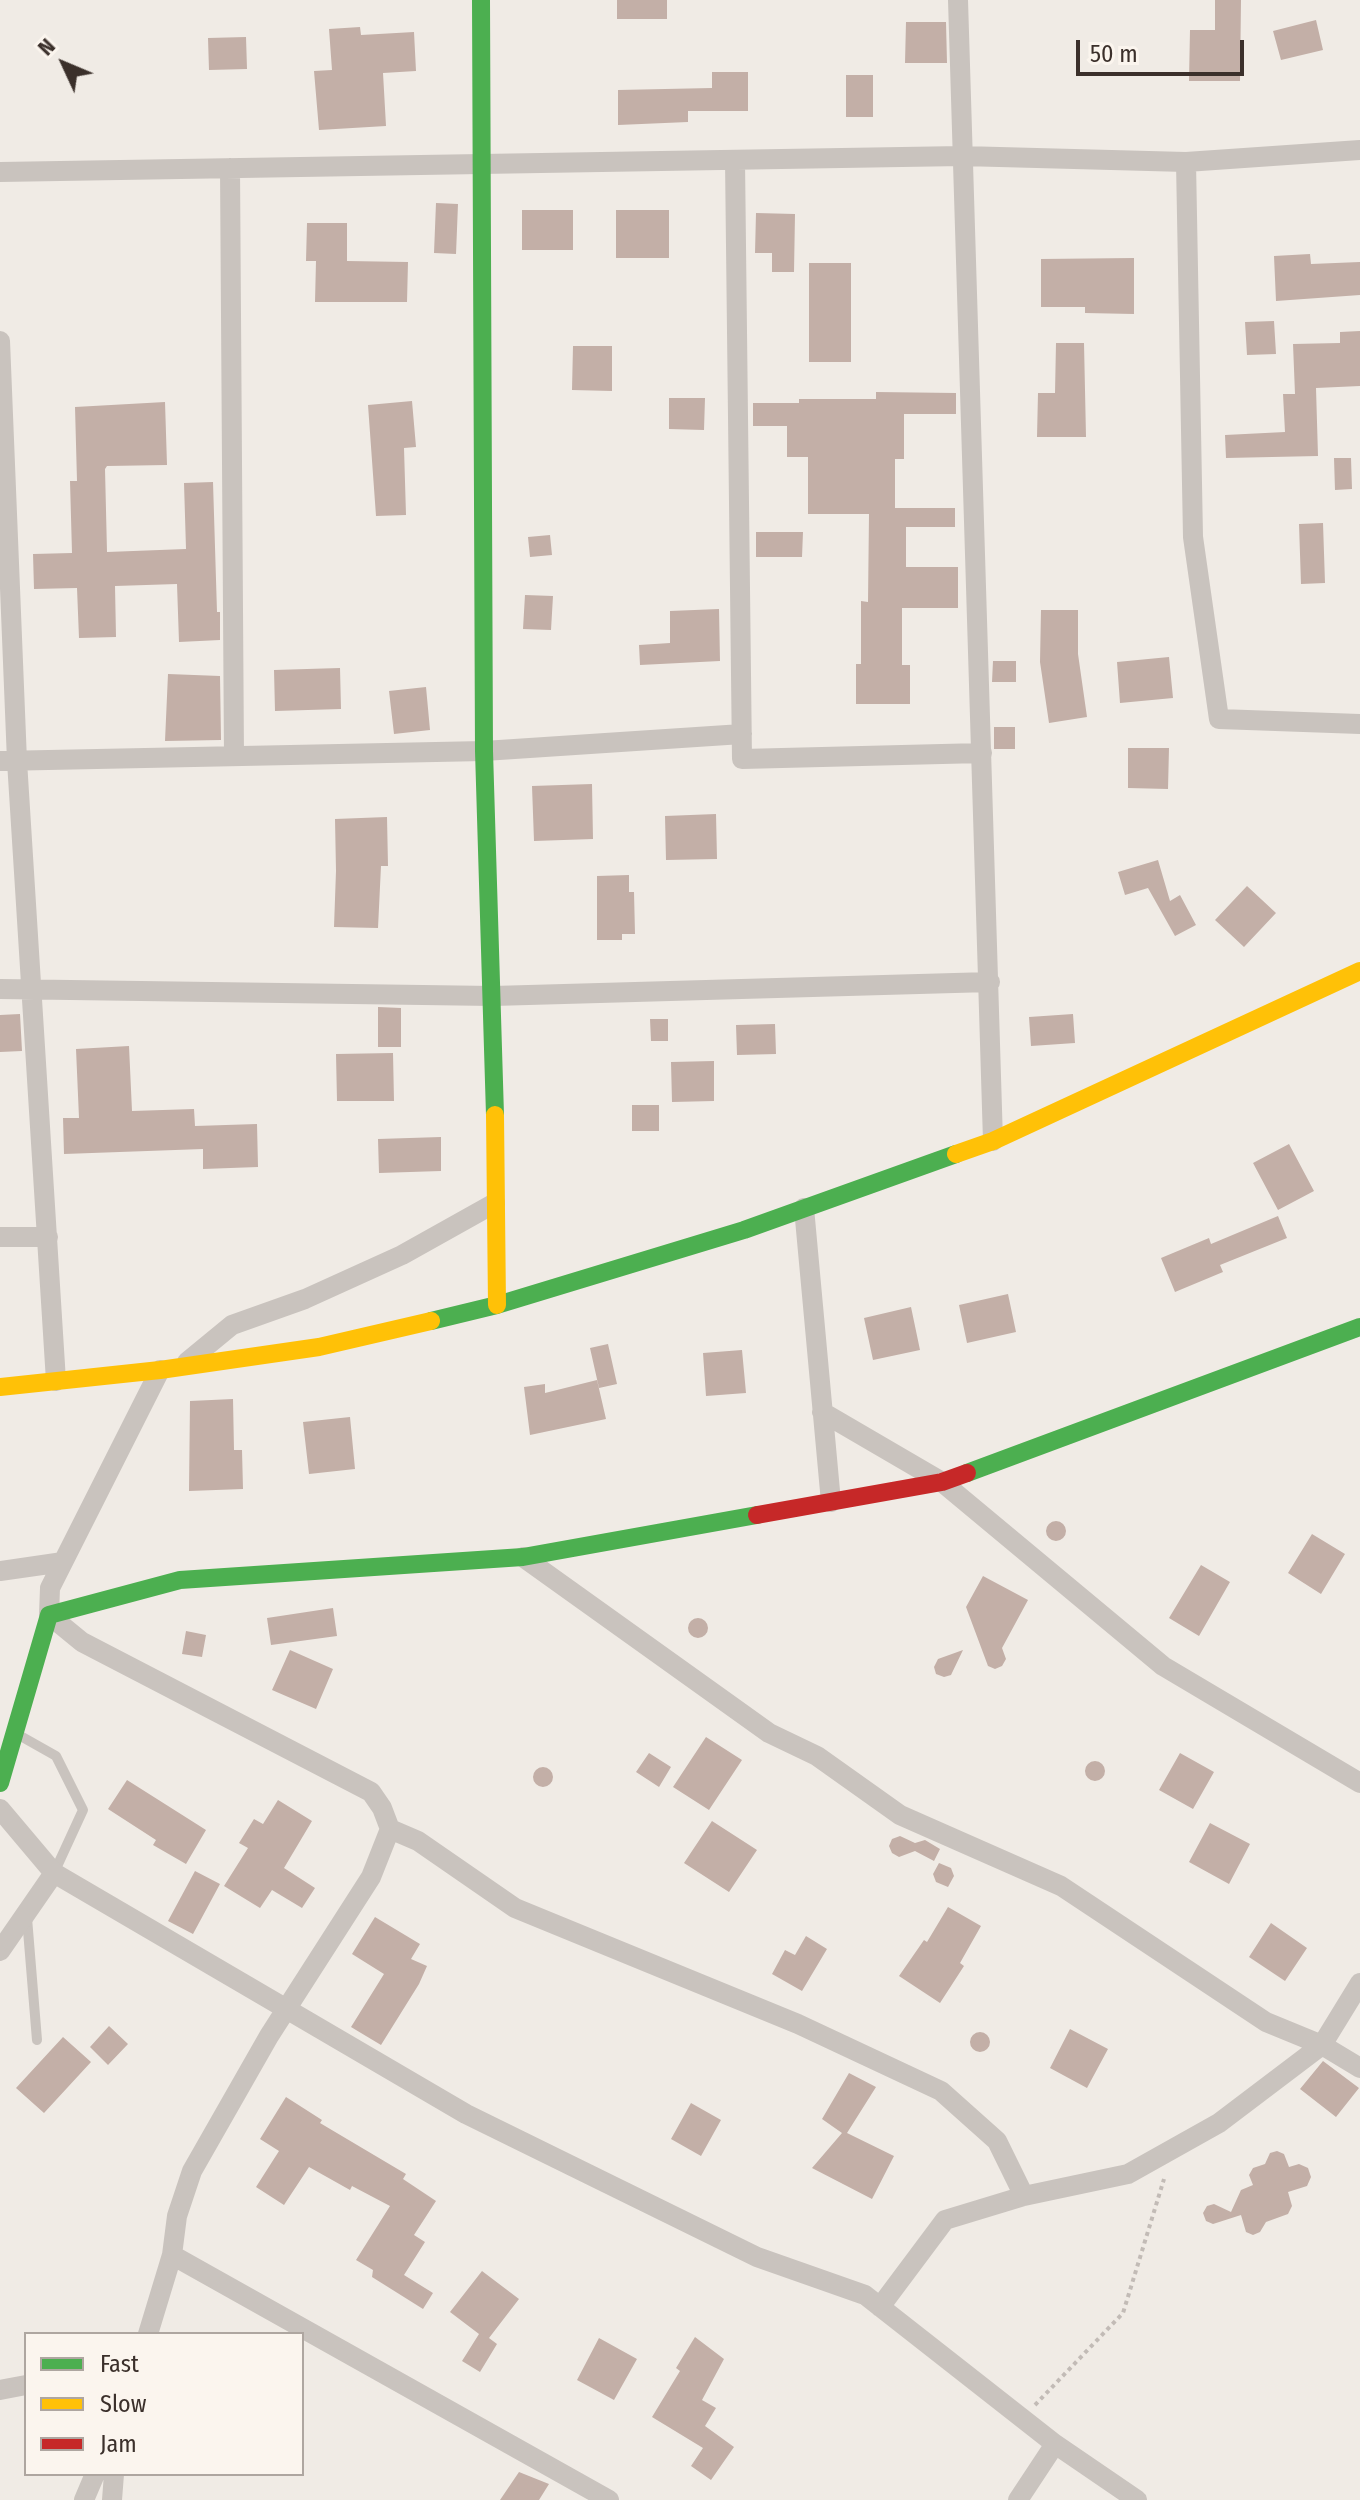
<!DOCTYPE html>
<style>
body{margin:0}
#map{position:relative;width:1360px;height:2500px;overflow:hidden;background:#f0ebe5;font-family:"Fira Sans Condensed",sans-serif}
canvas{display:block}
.legend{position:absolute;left:24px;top:2332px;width:280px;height:144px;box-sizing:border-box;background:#fbf5ee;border:2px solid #aea6a0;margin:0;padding:10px 14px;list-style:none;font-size:24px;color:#3b302b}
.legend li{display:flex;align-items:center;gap:16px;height:40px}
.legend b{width:40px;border:2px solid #aea6a0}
.north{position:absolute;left:24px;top:24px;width:80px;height:80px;-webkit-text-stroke:6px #fbf5ee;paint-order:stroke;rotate:314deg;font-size:22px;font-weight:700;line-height:32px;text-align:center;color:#3b302b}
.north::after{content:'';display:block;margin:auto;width:28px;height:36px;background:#3b302b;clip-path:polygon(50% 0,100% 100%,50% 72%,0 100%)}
.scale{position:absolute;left:1076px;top:40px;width:168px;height:36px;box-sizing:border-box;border:4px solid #3b302b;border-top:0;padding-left:10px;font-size:24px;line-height:28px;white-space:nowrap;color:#3b302b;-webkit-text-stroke:6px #fbf5ee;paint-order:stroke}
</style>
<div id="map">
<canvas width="1360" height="2500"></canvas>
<ul class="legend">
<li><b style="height:10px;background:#4caf50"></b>Fast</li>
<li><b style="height:10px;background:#ffc107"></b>Slow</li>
<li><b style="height:10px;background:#c62828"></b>Jam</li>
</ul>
<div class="north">N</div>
<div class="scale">50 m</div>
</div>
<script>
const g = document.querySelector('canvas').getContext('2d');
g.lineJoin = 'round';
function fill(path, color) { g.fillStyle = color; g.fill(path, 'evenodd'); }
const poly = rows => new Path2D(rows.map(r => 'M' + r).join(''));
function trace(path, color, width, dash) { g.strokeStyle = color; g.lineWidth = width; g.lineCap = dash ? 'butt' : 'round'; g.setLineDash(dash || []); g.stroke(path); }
fill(poly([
 [617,0,667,0,667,19,617,19],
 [1215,0,1241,0,1240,81,1189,81,1190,30,1215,30],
 [1316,20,1323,50,1281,60,1273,31],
 [906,22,946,22,947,63,905,63],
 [360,27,361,35,414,32,416,71,383,73,386,126,319,130,314,71,332,70,329,29],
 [246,37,247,69,209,70,208,38],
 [712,72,748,72,748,111,688,111,688,122,618,125,618,90,712,88],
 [846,75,873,75,873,117,846,117],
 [436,203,458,204,456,254,434,253],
 [522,210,573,210,573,250,522,250],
 [616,210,669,210,669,258,616,258],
 [756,213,795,214,794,272,772,272,772,253,755,253],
 [307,223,347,223,347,261,408,262,407,302,315,302,316,261,306,261],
 [1310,254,1311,264,1360,262,1360,295,1276,301,1274,256],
 [1134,258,1134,314,1085,313,1085,307,1041,307,1041,259],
 [809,263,851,263,851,362,809,362],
 [1274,321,1276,354,1247,355,1245,322],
 [1360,331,1360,386,1316,388,1318,456,1226,458,1225,435,1285,432,1283,394,1295,394,1293,344,1340,343,1340,332],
 [1056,343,1084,343,1086,437,1037,437,1038,393,1055,393],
 [573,346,612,346,612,391,572,390],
 [876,392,956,393,956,414,904,414,904,459,895,459,895,508,955,508,955,527,906,527,906,567,958,567,958,608,902,608,902,665,910,665,910,704,856,704,856,664,861,664,861,601,868,602,869,514,808,514,808,457,787,457,787,426,753,426,753,403,799,403,799,399,876,399],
 [669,398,705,398,704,430,669,429],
 [412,401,416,447,404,448,406,515,376,516,368,405],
 [165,402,167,465,107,466,105,469,107,552,186,549,184,483,213,482,217,612,220,612,220,640,179,642,177,584,115,586,116,637,79,638,77,588,34,589,33,554,72,553,70,481,77,481,75,407],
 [1334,458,1351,458,1352,489,1335,490],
 [1323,523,1325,583,1301,584,1299,524],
 [756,532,803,532,802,557,756,557],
 [550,535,552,555,530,557,528,537],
 [525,595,553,596,551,630,523,629],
 [719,609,720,661,640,665,639,645,670,643,670,611],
 [1041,610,1078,610,1078,654,1087,717,1049,723,1040,662],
 [1169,657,1173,698,1120,703,1117,662],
 [993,661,1016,661,1016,682,992,682],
 [340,668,341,709,275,711,274,670],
 [168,674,220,676,221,740,165,741],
 [426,687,430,730,394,734,389,691],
 [994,727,1015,727,1015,749,994,749],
 [1128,748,1169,748,1168,789,1128,788],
 [592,784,593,839,534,841,532,786],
 [716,814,717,859,666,860,665,816],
 [387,817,388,866,381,866,378,928,334,927,336,871,335,819],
 [1158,860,1170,901,1180,895,1196,925,1175,936,1148,888,1125,895,1118,872],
 [629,875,629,892,634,892,635,934,622,934,622,940,597,940,597,876],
 [1247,886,1276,913,1244,947,1215,920],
 [378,1007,401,1008,401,1047,378,1047],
 [20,1014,22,1051,0,1052,0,1015],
 [1073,1014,1075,1043,1031,1046,1029,1017],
 [650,1019,668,1019,668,1041,651,1041],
 [775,1024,776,1054,737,1055,736,1025],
 [129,1046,132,1111,194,1109,195,1126,257,1124,258,1167,203,1169,203,1149,64,1154,63,1118,79,1118,76,1049],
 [393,1053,394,1101,337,1101,336,1054],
 [714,1061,714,1101,672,1102,671,1062],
 [632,1105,659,1105,659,1131,632,1131],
 [441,1137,441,1171,379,1173,378,1139],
 [1289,1144,1314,1191,1278,1210,1253,1163],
 [1278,1216,1287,1238,1220,1265,1223,1272,1175,1292,1161,1258,1209,1238,1211,1244],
 [1008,1294,1016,1332,967,1343,959,1305],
 [911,1307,920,1350,873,1360,864,1318],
 [608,1344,617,1384,599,1388,590,1348],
 [742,1350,746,1393,706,1396,703,1353],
 [597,1380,606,1419,530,1435,524,1387,545,1384,545,1393],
 [233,1399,234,1450,242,1450,243,1489,189,1491,190,1401],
 [350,1417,355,1469,309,1474,303,1422],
 '1046 1531a10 10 0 1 1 20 0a10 10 0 1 1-20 0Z',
 [1312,1534,1345,1554,1321,1594,1288,1573],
 [1201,1565,1230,1582,1199,1636,1169,1618],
 [983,1576,1028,1600,1002,1648,1006,1659,1002,1666,995,1669,988,1666,966,1607],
 [333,1608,337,1636,271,1645,267,1618],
 '688 1628a10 10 0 1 1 20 0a10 10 0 1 1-20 0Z',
 [186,1631,206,1635,202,1657,182,1654],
 [290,1650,333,1669,316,1709,272,1690],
 [963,1650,951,1675,944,1677,936,1674,934,1667,938,1659],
 [706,1737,742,1760,709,1810,673,1787],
 [649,1753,671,1767,659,1787,636,1772],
 [1180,1753,1214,1772,1193,1809,1159,1790],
 '1085 1771a10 10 0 1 1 20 0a10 10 0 1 1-20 0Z',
 '533 1777a10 10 0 1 1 20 0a10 10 0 1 1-20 0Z',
 [127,1780,206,1830,186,1864,153,1845,156,1840,108,1809],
 [278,1800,312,1821,284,1868,315,1888,302,1908,272,1890,260,1908,224,1886,248,1848,239,1843,254,1819,263,1824],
 [712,1821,757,1850,729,1892,684,1863],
 [1210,1823,1250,1844,1229,1884,1189,1862],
 [900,1836,915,1843,925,1840,940,1849,934,1861,915,1851,899,1857,892,1853,889,1846,892,1839],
 [939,1863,951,1868,954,1876,948,1887,936,1882,933,1874],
 [195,1871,220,1884,193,1934,168,1921],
 [948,1907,981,1926,960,1963,964,1966,940,2003,899,1976,924,1940,927,1942],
 [375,1917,420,1944,411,1959,427,1966,419,1984,381,2045,351,2027,384,1974,352,1954],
 [1271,1923,1307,1948,1285,1981,1249,1957],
 [806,1936,827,1949,802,1991,772,1974,785,1950,795,1955],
 [109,2026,128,2044,108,2065,90,2047],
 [1070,2029,1108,2049,1087,2088,1050,2068],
 '970 2042a10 10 0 1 1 20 0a10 10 0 1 1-20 0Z',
 [63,2037,91,2062,44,2113,16,2088],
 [1323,2061,1359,2088,1336,2117,1300,2089],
 [849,2073,876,2087,847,2133,894,2156,872,2199,812,2168,842,2133,822,2119],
 [286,2097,322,2120,320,2123,406,2174,403,2179,436,2201,414,2235,425,2242,404,2275,433,2293,423,2309,372,2277,373,2270,356,2260,390,2206,352,2186,350,2190,309,2167,284,2205,256,2187,279,2151,260,2139],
 [691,2103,721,2120,701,2156,671,2139],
 [1277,2151,1284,2154,1289,2167,1299,2164,1308,2168,1311,2177,1307,2186,1288,2192,1292,2206,1288,2214,1266,2222,1260,2232,1253,2235,1246,2232,1241,2215,1213,2224,1206,2221,1203,2213,1207,2206,1214,2204,1231,2212,1241,2190,1253,2185,1249,2175,1253,2168,1265,2164,1270,2153],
 [482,2271,519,2299,489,2338,497,2344,480,2372,462,2361,479,2334,450,2312],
 [695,2337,724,2359,702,2400,716,2408,705,2426,734,2447,711,2480,691,2466,703,2448,652,2417,680,2371,676,2368],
 [599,2338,637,2359,614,2400,577,2380],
 [519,2472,549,2484,539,2500,500,2500]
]), '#c3afa7');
trace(poly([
 [1035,2405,1123,2313,1164,2179]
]), '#c2bbb6', 4, [4, 4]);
trace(poly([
 [17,1734,56,1756,83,1810,54,1873],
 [27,1918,37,2040]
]), '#c9c3be', 10);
trace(poly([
 [958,0,993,1141],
 [735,160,742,759,982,753],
 [1186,162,1193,537,1219,719,1360,724],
 [230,168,234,756],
 [0,172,962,156,1186,162,1360,150],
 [0,341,17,761,56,1381],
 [0,761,484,751,742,734],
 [0,989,493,996,990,982],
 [804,1208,831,1502],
 [0,1237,48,1237],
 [187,1362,232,1325,305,1299,402,1255,495,1203],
 [822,1412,942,1482,1163,1666,1360,1783],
 [523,1557,769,1733,817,1756,900,1815,1061,1886,1266,2022,1322,2045,1360,2068],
 [0,1571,63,1562],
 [0,1809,54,1873,466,2114,757,2257,865,2295,1055,2444,1018,2500],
 [390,1829,418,1841,515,1908,798,2024,941,2091,997,2141,1024,2196],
 [0,1951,54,1873],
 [172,2255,609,2500],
 [880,2307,945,2220,1024,2196,1128,2174,1219,2123,1322,2045,1360,1983],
 [148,2334,172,2255,177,2216,192,2171,269,2036,371,1877,390,1829,382,1808,371,1792,82,1642,49,1615,50,1588,160,1370],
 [0,2390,26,2385],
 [1055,2444,1137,2500],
 [84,2500,95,2474],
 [112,2500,114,2474]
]), '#c9c3be', 20);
trace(poly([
 [481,0,484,751,495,1115],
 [431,1321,497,1305,744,1230,956,1154],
 [967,1473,1360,1327],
 [0,1783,49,1615,180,1580,523,1557,757,1515]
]), '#4caf50', 18);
trace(poly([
 [495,1115,497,1305],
 [956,1154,993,1141,1360,971],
 [0,1387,160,1370,319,1347,431,1321]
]), '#ffc107', 18);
trace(poly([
 [757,1515,942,1482,967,1473]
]), '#c62828', 18);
</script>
